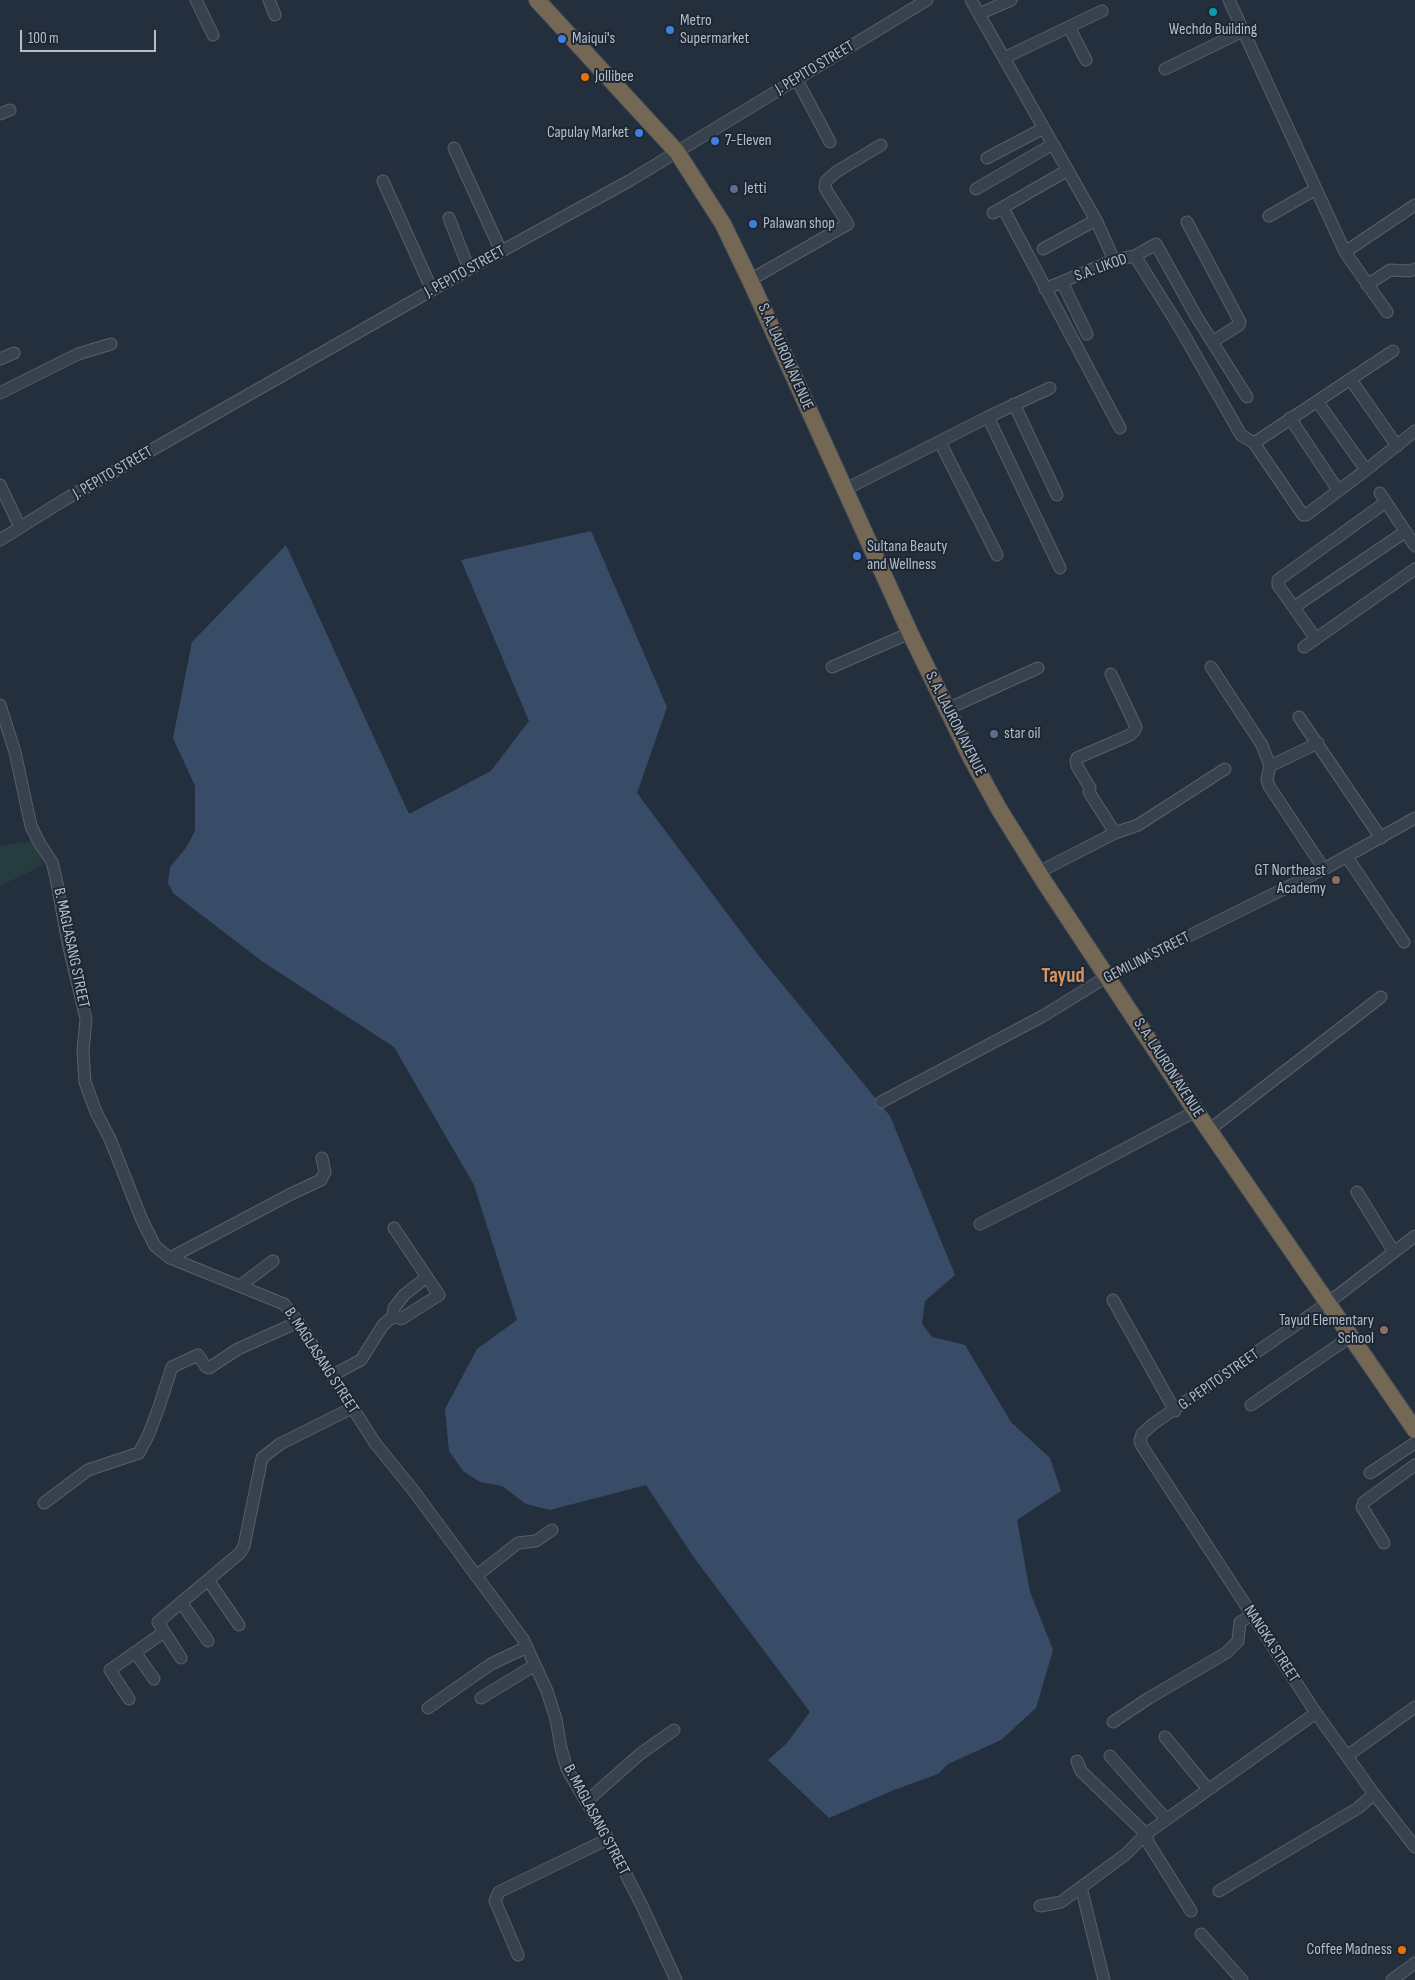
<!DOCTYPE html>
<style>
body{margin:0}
#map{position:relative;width:1415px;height:1980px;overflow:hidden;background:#242f3e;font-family:"Sofia Sans Condensed",sans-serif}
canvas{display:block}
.scale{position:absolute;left:20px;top:30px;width:136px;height:22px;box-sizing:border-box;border:2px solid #b4bcc9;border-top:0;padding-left:6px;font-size:15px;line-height:18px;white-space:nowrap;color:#b4bcc9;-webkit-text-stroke:4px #1d2633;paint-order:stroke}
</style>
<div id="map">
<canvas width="1415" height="1980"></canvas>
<div class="scale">100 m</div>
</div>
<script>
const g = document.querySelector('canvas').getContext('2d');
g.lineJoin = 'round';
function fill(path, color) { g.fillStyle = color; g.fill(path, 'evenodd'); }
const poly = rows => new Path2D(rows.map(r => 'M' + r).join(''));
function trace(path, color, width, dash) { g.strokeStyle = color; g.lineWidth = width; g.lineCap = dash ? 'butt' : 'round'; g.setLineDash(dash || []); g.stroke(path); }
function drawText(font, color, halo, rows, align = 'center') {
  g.font = font + ' "Sofia Sans Condensed",sans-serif'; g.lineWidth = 4; g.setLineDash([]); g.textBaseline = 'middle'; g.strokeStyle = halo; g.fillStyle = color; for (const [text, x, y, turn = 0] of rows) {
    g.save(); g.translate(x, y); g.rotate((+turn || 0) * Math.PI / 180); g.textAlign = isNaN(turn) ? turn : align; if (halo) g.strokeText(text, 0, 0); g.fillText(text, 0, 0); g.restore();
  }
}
fill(poly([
 [32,841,43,865,0,886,0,846]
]), '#263c3f');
fill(poly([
 [591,531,667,707,637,793,759,956,890,1116,955,1275,925,1301,922,1324,932,1337,965,1345,1011,1422,1050,1458,1061,1491,1017,1520,1030,1592,1053,1650,1036,1708,1001,1740,948,1764,938,1774,894,1790,829,1818,768,1760,787,1743,810,1712,695,1559,646,1485,550,1510,526,1504,502,1486,480,1482,463,1471,449,1451,445,1409,477,1349,517,1320,474,1185,394,1047,263,962,173,893,168,883,170,867,186,848,195,831,195,786,173,738,192,642,286,545,409,814,491,771,529,721,461,560]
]), '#394c67');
const minor = poly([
 [196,0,213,35],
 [269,0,275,15],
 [971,0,1096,220,1114,260],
 [1229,0,1345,252,1387,312],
 [979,14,1011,0],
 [1069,27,1086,60],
 [1004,58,1102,11],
 [1165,69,1243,31],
 [797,80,830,142],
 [0,114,10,110],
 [454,148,501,251],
 [987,158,1044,128],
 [383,181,432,290],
 [976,189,1053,144],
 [1003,208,1120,428],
 [993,213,1068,170],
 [1269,216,1316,189],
 [449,218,469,269],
 [1187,222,1240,322,1239,325,1212,342],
 [1043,249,1096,220],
 [1345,252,1415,205],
 [1135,256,1180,328,1241,435,1254,443,1303,515,1306,515,1366,470,1415,431],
 [750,280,848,224,828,193,825,187,826,181,836,172,881,145],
 [1062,282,1087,334],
 [1367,285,1390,270,1410,271,1415,269],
 [1045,289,1114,260,1135,256,1156,244,1196,316,1247,397],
 [0,359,14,353],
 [1351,380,1397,446],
 [0,393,78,354,111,344],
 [1317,401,1366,470],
 [1014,404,1057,495],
 [988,417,1060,568],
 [1290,418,1338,490],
 [940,442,997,555],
 [1254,443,1393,351],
 [0,485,20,527],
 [844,490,988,417,1050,388],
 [1380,493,1415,546],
 [0,540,64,500,469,269,629,181,927,0],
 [1294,607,1405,532],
 [1316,639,1278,585,1278,580,1386,502],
 [1304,647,1415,569],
 [832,667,910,633],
 [1211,667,1262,745,1270,766,1267,779,1269,786,1324,869],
 [1111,674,1136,727,1134,731,1130,735,1077,758,1076,761,1077,766,1090,788,1089,792,1115,833],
 [0,705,15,752,31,826,40,844,52,862,56,878,68,943,86,1019,83,1051,85,1082,96,1112,110,1139,142,1220,155,1246,170,1258,284,1304,298,1322,375,1443,413,1490,523,1639,547,1691,556,1719,561,1748,567,1769,608,1839,643,1908,676,1980],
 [947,709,1038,668],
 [1299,717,1381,838],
 [1270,766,1318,743],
 [1347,857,1404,942],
 [1039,872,1115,833,1138,825,1225,769],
 [881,1102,1043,1016,1108,976,1324,869,1415,818],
 [1209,1130,1381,997],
 [1357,1192,1394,1252],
 [980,1224,1053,1187,1196,1111],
 [1415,1236,1329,1302,1153,1424,1142,1434,1140,1441,1142,1446,1316,1713,1374,1794,1415,1847],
 [170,1258,291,1194,321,1180,325,1172,322,1158],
 [240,1286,273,1261],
 [1113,1300,1175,1411],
 [393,1316,394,1308,404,1295,427,1277],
 [333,1375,361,1360,383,1325,390,1319,393,1316,401,1319,439,1295,394,1228],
 [1251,1405,1350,1337],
 [1370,1473,1415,1443],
 [44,1503,88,1470,139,1453,148,1436,159,1407,172,1367,198,1355,206,1367,209,1368,238,1349,298,1322],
 [1384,1543,1362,1507,1364,1502,1415,1465],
 [476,1576,518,1543,536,1541,552,1530],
 [208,1580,239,1625],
 [181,1602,208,1641],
 [135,1652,154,1679],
 [181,1658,158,1622,240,1553,244,1546,262,1458,280,1444,352,1408],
 [481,1698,535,1665],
 [129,1699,110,1670,164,1632],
 [428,1708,491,1664,527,1647],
 [1113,1722,1149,1698,1226,1653,1238,1641,1240,1622,1252,1615],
 [1165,1737,1208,1789],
 [1110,1756,1166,1819],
 [1347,1756,1415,1707],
 [1077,1761,1081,1771,1146,1834,1149,1844,1191,1911],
 [586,1802,640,1754,674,1730],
 [1081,1887,1104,1980],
 [1219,1891,1358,1808,1374,1794],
 [1040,1906,1061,1902,1126,1854,1146,1834,1316,1713],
 [1201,1934,1242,1980],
 [518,1955,495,1901,499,1892,608,1839],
 [1392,1980,1415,1963]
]);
const highway = poly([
 [537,0,677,152,723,224,750,280,910,633,971,758,999,809,1045,883,1193,1107,1415,1430]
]);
trace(minor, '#565f6c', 13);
trace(highway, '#434c59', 18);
trace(minor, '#38414e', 11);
trace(highway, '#746855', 16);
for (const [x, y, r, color] of [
 [1213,12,5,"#0f9aa8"],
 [670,30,5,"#3f7fe0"],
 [562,39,5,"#3f7fe0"],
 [585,77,5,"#e8710a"],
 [639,133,5,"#3f7fe0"],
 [715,141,5,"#3f7fe0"],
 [734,189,5,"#5c6f8a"],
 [753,224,5,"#3f7fe0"],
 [857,556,5,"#3f7fe0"],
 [994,734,5,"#5c6f8a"],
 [1336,880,5,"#8d6e63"],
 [1384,1330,5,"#8d6e63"],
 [1402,1950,5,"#e8710a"]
]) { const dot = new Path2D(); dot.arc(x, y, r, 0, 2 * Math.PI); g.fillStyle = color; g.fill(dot); trace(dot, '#1d2633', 2); }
drawText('16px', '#b4bcc9', '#1d2633', [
 ["Metro",680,21],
 ["Supermarket",680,39],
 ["Wechdo Building",1213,30,"center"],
 ["Maiqui's",572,39],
 ["Jollibee",595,77],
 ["Capulay Market",629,133,"right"],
 ["7-Eleven",725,141],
 ["Jetti",744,189],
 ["Palawan shop",763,224],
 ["Sultana Beauty",867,547],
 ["and Wellness",867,565],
 ["star oil",1004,734],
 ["GT Northeast",1326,871,"right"],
 ["Academy",1326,889,"right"],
 ["Tayud Elementary",1374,1321,"right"],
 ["School",1374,1339,"right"],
 ["Coffee Madness",1392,1950,"right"]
], 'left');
drawText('16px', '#b4bcc9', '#1d2633', [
 ["J. PEPITO STREET",815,68,-31],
 ["S.A. LIKOD",1101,268,-20],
 ["J. PEPITO STREET",465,272,-29],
 ["S. A. LAURON AVENUE",785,357,66],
 ["J. PEPITO STREET",113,473,-30],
 ["S. A. LAURON AVENUE",955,724,63],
 ["B. MAGLASANG STREET",71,948,78],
 ["GEMILINA STREET",1147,958,-27],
 ["S. A. LAURON AVENUE",1168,1068,57],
 ["B. MAGLASANG STREET",321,1361,57],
 ["G. PEPITO STREET",1219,1380,-35],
 ["NANGKA STREET",1271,1644,57],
 ["B. MAGLASANG STREET",596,1820,62]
]);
drawText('bold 21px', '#d59563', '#1d2633', [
 ["Tayud",1063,977]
]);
</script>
